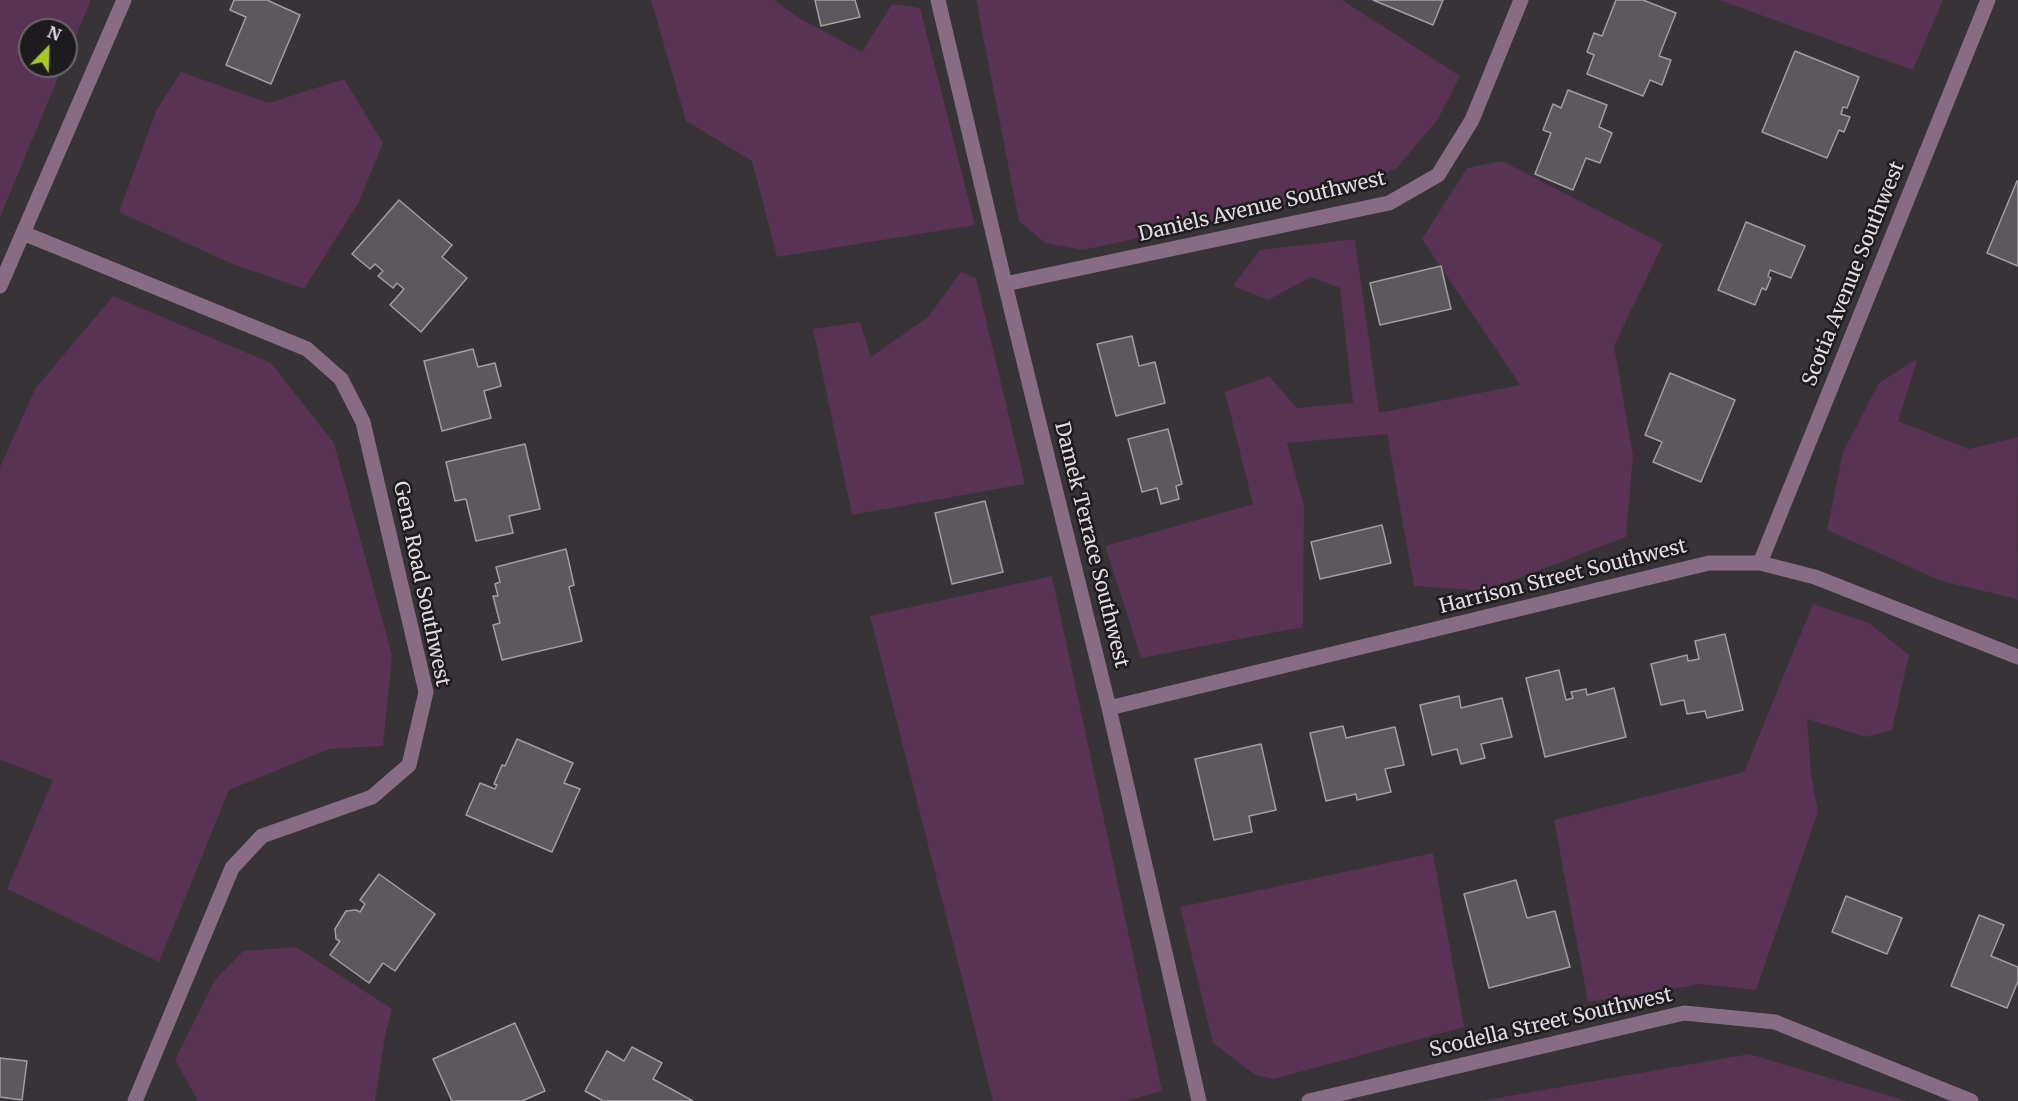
<!DOCTYPE html>
<style>
body{margin:0}
#map{position:relative;width:2018px;height:1101px;overflow:hidden;background:#373336;font-family:Merriweather,serif}
canvas{display:block}
.north{position:absolute;left:18px;top:18px;width:60px;height:60px;box-sizing:border-box;background:#1d1b1d;border:2px solid #6b696b;border-radius:50%;rotate:23deg;font-size:16px;font-weight:700;line-height:24px;text-align:center;color:#e0dde0}
.north::after{content:'';display:block;margin:auto;width:21px;height:27px;background:#a6c820;clip-path:polygon(50% 0,100% 100%,50% 72%,0 100%)}
</style>
<div id="map">
<canvas width="2018" height="1101"></canvas>
<div class="north">N</div>
</div>
<script>
const g = document.querySelector('canvas').getContext('2d');
g.lineJoin = 'round';
function fill(path, color) { g.fillStyle = color; g.fill(path, 'evenodd'); }
const poly = rows => new Path2D(rows.map(r => 'M' + r).join(''));
function trace(path, color, width, dash) { g.strokeStyle = color; g.lineWidth = width; g.lineCap = dash ? 'butt' : 'round'; g.setLineDash(dash || []); g.stroke(path); }
function drawText(font, color, halo, rows, align = 'center') {
  g.font = font + ' Merriweather,serif'; g.lineWidth = 5; g.setLineDash([]); g.textBaseline = 'middle'; g.strokeStyle = halo; g.fillStyle = color; for (const [text, x, y, turn = 0] of rows) {
    g.save(); g.translate(x, y); g.rotate((+turn || 0) * Math.PI / 180); g.textAlign = isNaN(turn) ? turn : align; if (halo) g.strokeText(text, 0, 0); g.fillText(text, 0, 0); g.restore();
  }
}
fill(poly([
 [0,0,91,0,66,60,66,30,30,30,30,66,63,66,0,217],
 [651,0,774,0,799,18,862,52,892,4,920,8,975,225,777,257,752,161,686,121],
 [976,0,1342,0,1460,76,1438,119,1397,168,1341,193,1084,250,1045,243,1019,221],
 [1719,0,1943,0,1913,70],
 [181,72,269,103,344,79,383,143,359,202,304,289,230,263,119,212,156,111],
 [1502,161,1663,244,1614,346,1633,455,1626,537,1485,591,1414,586,1387,434,1287,443,1304,506,1303,627,1141,658,1105,546,1253,504,1225,392,1269,376,1297,408,1353,403,1340,288,1311,277,1268,300,1233,286,1260,250,1355,239,1379,413,1520,385,1422,239,1467,168],
 [961,272,976,278,1025,484,852,515,813,329,860,322,871,357,928,317],
 [113,296,271,363,334,443,392,655,383,746,329,749,229,790,159,962,7,889,53,780,0,760,0,467,35,389],
 [1918,358,1898,421,1969,449,2018,437,2017,599,1941,581,1827,530,1843,452,1879,383],
 [1052,576,1162,1091,1127,1101,993,1101,870,616],
 [1813,604,1869,623,1909,655,1892,730,1866,737,1807,719,1811,773,1818,812,1756,990,1701,984,1588,1002,1554,820,1744,772],
 [1433,853,1464,1027,1274,1079,1255,1075,1213,1043,1180,907],
 [296,947,392,1009,385,1036,375,1101,198,1101,175,1060,215,980,243,951],
 [1749,1054,1907,1101,1480,1101]
]), '#583353');
const building = poly([
 [234,0,269,0,269,1,300,15,271,84,226,65,246,17,230,10,234,0],
 [815,0,855,0,860,17,821,26,815,0],
 [1373,0,1443,0,1433,25,1373,0],
 [1616,0,1643,0,1676,13,1659,56,1671,60,1662,85,1650,80,1643,96,1587,74,1594,55,1587,52,1594,33,1602,36,1616,0],
 [1795,51,1859,77,1847,108,1843,107,1841,114,1850,117,1844,132,1839,130,1827,158,1762,132,1795,51],
 [1568,90,1607,105,1599,127,1612,133,1600,163,1586,158,1573,190,1535,174,1551,133,1543,130,1553,104,1561,108,1568,90],
 [2017,181,2018,181,2018,266,1987,253,2017,181],
 [399,200,452,245,442,257,467,278,421,332,390,305,404,289,397,283,393,288,378,276,383,271,375,264,370,269,352,254,399,200],
 [1746,222,1805,246,1791,278,1770,270,1768,276,1771,278,1766,290,1762,288,1755,305,1718,290,1746,222],
 [1441,266,1451,309,1380,325,1370,283,1441,266],
 [1132,336,1139,366,1155,362,1165,403,1116,416,1097,344,1132,336],
 [473,349,478,367,495,363,501,386,484,391,491,418,442,431,424,361,473,349],
 [1670,373,1735,400,1701,482,1653,462,1662,442,1645,435,1670,373],
 [1168,429,1182,484,1176,486,1179,499,1161,504,1157,488,1142,492,1128,439,1168,429],
 [525,444,540,509,509,516,513,533,476,541,466,499,455,501,446,462,525,444],
 [985,501,1003,572,952,584,935,513,985,501],
 [1382,525,1391,563,1320,579,1311,542,1382,525],
 [566,549,574,585,569,587,582,641,502,660,493,625,500,623,493,596,498,596,495,584,500,582,496,567,566,549],
 [1725,634,1743,710,1707,718,1705,711,1687,714,1684,700,1661,705,1651,664,1687,655,1688,661,1699,659,1695,641,1725,634],
 [1559,670,1566,700,1573,698,1571,692,1586,689,1587,695,1614,688,1626,737,1545,757,1526,678,1559,670],
 [1459,696,1461,708,1502,698,1512,737,1481,744,1485,758,1461,764,1457,749,1432,755,1420,705,1459,696],
 [1343,726,1346,738,1395,727,1404,765,1385,769,1391,792,1357,800,1356,794,1326,801,1310,733,1343,726],
 [517,739,573,763,564,783,580,789,552,852,466,815,480,783,495,789,497,785,494,784,502,765,505,766,517,739],
 [1261,744,1276,810,1249,816,1252,832,1214,840,1195,759,1261,744],
 [379,874,435,914,395,971,383,963,369,983,330,955,340,941,336,939,335,929,346,911,356,910,360,912,365,904,360,900,379,874],
 [1516,880,1527,918,1555,911,1570,967,1489,988,1464,894,1516,880],
 [1846,896,1902,918,1887,954,1832,932,1846,896],
 [1979,915,2004,925,1991,956,2018,967,2018,981,2007,1008,1951,986,1979,915],
 [515,1023,545,1091,522,1101,452,1101,433,1059,515,1023],
 [632,1047,662,1063,653,1079,693,1101,603,1101,585,1091,607,1051,624,1061,632,1047],
 [0,1058,27,1061,22,1100,0,1097,0,1058]
]);
fill(building, '#5d585c');
trace(building, '#a29da1', 1.5);
trace(poly([
 [938,0,1005,284,1109,708,1199,1101],
 [23,233,307,349,341,379,363,422,426,692,409,765,372,797,262,836,232,868,135,1101],
 [1005,284,1389,203,1438,175,1472,120,1521,0],
 [0,286,124,0],
 [1760,563,1988,0],
 [1109,708,1709,563,1760,563,1815,577,2018,657],
 [1309,1101,1684,1013,1775,1022,1971,1101]
]), '#886c84', 15);
drawText('20px', '#e0dde0', '#1d1b1d', [
 ["Daniels Avenue Southwest",1262,207,-13],
 ["Scotia Avenue Southwest",1854,274,-68],
 ["Damek Terrace Southwest",1091,545,76],
 ["Harrison Street Southwest",1563,577,-14],
 ["Gena Road Southwest",421,584,78],
 ["Scodella Street Southwest",1551,1023,-13]
]);
</script>
